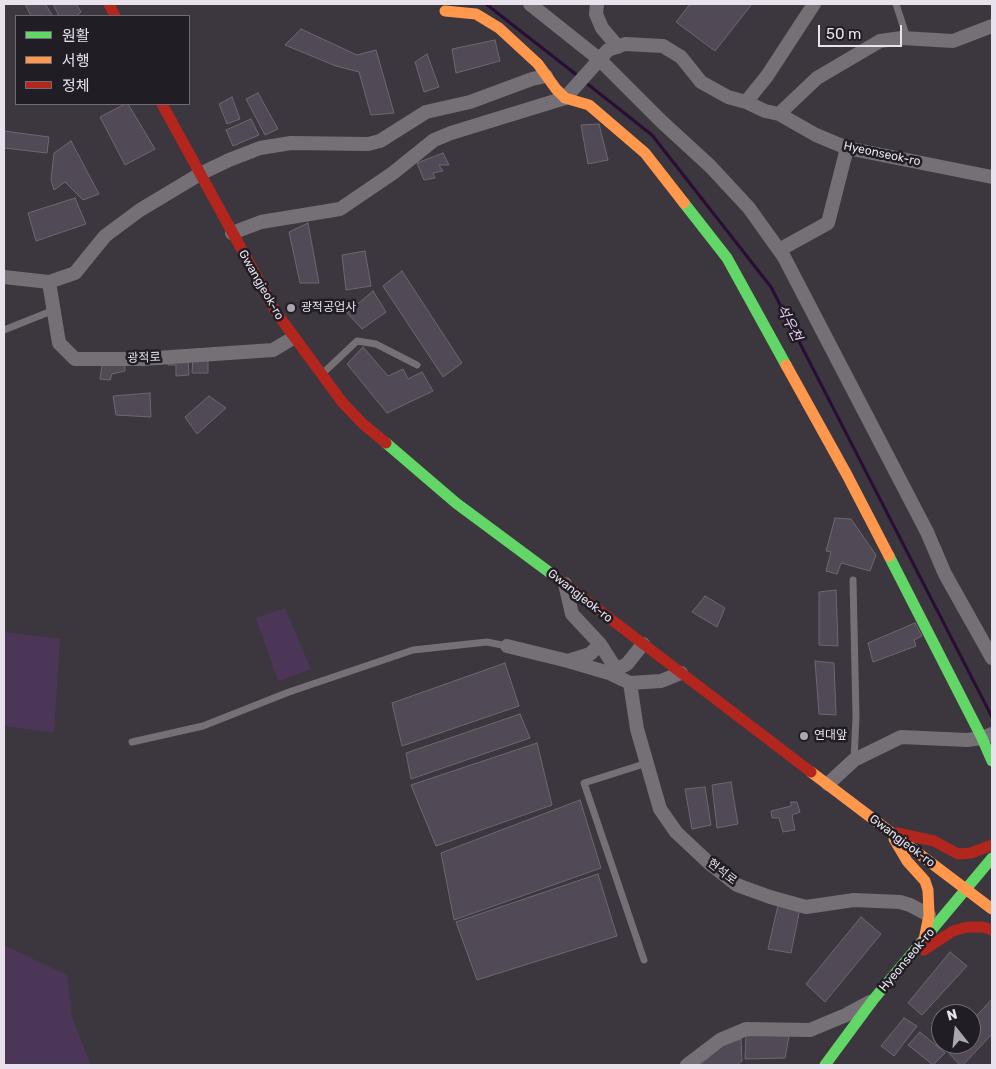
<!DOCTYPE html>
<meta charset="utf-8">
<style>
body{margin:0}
#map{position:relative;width:996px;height:1069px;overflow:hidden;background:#3c363e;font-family:Rubik,"Noto Sans KR",sans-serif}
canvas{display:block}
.frame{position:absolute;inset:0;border:5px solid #e8e2ec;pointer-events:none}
.legend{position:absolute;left:15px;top:15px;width:175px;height:90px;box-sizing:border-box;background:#211d24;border:1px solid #716c74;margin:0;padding:6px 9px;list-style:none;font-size:15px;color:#e8e2ec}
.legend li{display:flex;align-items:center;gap:10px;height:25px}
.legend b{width:25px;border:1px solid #716c74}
.north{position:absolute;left:931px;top:1004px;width:50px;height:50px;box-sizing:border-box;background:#211d24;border:1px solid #716c74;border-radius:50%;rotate:344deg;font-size:14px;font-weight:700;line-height:20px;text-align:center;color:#e8e2ec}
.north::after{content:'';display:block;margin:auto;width:18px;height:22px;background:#aca6af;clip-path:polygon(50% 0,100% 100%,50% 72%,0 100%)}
.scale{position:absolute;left:818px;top:25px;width:84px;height:22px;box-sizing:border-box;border:2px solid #e8e2ec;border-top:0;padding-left:6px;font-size:15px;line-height:18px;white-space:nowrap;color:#e8e2ec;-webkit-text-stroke:4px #211d24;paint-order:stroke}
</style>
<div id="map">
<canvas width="996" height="1069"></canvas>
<div class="frame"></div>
<ul class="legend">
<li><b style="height:6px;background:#63d668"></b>원활</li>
<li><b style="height:6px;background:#ff974d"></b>서행</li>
<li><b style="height:6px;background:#b3261e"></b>정체</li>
</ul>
<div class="north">N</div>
<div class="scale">50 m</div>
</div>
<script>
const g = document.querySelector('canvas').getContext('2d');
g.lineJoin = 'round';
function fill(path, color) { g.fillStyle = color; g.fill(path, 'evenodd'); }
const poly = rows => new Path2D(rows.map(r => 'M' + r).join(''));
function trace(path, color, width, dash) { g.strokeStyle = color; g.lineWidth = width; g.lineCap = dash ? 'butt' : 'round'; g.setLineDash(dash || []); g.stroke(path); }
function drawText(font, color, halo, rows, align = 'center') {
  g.font = font + ' Rubik,"Noto Sans KR",sans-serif'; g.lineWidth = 5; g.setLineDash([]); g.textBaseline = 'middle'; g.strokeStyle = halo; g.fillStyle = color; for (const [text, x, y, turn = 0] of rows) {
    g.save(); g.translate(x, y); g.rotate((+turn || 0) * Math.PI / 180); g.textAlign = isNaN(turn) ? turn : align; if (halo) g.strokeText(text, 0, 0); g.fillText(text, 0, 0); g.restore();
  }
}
fill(poly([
 [285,608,311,669,278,681,256,618],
 [4,632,60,639,54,733,4,726],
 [4,945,67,975,72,1017,91,1065,4,1065]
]), '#4c3657');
trace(poly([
 [486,4,578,76],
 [585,82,652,135,771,287,992,717]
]), '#290d35', 3);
const building = poly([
 [25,4,45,4,53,16,31,16,25,4],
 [53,4,76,4,81,12,76,16,59,16,53,4],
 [690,4,752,4,715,51,676,22,690,4],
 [301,29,357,55,376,50,394,113,371,115,359,72,336,66,285,45,301,29],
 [495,40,500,61,456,73,452,49,495,40],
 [427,54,439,87,424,92,415,62,427,54],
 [258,93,278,129,265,135,246,99,258,93],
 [232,97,240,119,227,124,219,104,232,97],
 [125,104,128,104,155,149,125,165,100,117,125,104],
 [251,119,259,135,233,146,226,130,251,119],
 [599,124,608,160,588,164,581,125,599,124],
 [4,131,49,137,47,153,4,148,4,131],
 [71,141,99,194,83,200,65,182,54,190,51,180,54,153,71,141],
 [443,153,449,165,439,165,443,171,433,173,435,178,424,180,417,163,443,153],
 [75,198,86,224,36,241,28,213,75,198],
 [308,223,319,283,300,283,289,232,308,223],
 [365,251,371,286,346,290,342,255,365,251],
 [402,271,462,363,443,377,383,286,402,271],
 [373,291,386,312,362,329,347,313,373,291],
 [363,347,388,376,403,369,408,379,422,372,433,391,387,413,347,364,363,347],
 [193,357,208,358,208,373,192,373,193,357],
 [167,359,188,359,189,375,176,376,176,365,168,365,167,359],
 [125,362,125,371,112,374,110,380,100,379,102,365,125,362],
 [150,393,151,417,116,415,113,396,150,393],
 [209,396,226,408,197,434,185,417,209,396],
 [835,518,851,519,876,555,870,571,841,563,837,574,826,571,831,552,826,551,835,518],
 [836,590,838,646,819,645,819,592,836,590],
 [705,596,725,608,717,627,692,612,705,596],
 [915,623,922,636,914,640,916,646,873,662,868,643,915,623],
 [815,661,834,663,836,715,819,714,815,661],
 [505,663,519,706,402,746,392,703,505,663],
 [520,714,530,738,411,779,406,753,520,714],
 [537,743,552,805,436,846,411,785,537,743],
 [731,782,738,824,717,828,712,785,731,782],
 [705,787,711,825,692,829,685,789,705,787],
 [580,800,601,868,454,920,441,853,580,800],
 [791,802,797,802,800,812,792,815,795,830,783,832,779,818,772,818,771,811,791,806,791,802],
 [598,874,617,936,477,980,456,922,598,874],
 [778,905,800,908,791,953,768,949,778,905],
 [861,917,881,934,825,1002,806,984,861,917],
 [950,952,967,966,922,1015,908,1003,950,952],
 [992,999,992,1034,963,1065,960,1065,945,1049,950,1044,971,1044,971,1022,992,999],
 [904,1018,917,1026,894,1056,881,1046,904,1018],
 [920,1032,945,1053,933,1065,908,1045,920,1032],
 [746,1035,789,1036,785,1058,745,1059,746,1035],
 [741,1039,742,1061,737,1065,700,1065,723,1045,741,1039]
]);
fill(building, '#514956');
trace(building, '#6d686f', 1);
trace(poly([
 [896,4,907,38],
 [4,330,54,310],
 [321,375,357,341,376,344,417,365],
 [853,580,856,717,854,760],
 [132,742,203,726,289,692,413,650,487,642,507,646],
 [644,960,584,783,647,763]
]), '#747076', 7);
trace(poly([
 [530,4,599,59,661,121,710,166,749,208,784,257,927,532,945,574,992,658],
 [597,4,596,14,602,28,618,47],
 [746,102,767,76,814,4],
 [779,114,816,135,847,148,992,177],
 [232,233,261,222,340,209,393,173,434,140,451,133,565,98,608,50,625,44,663,46,681,57,701,82,728,97,746,102,765,111,779,114,817,78,880,41,902,38,953,41,992,26],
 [779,250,828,223,847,148],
 [4,277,49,282,75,273,105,236,140,210,200,174,229,160,260,148,291,143,368,144,380,141,426,112,470,102,532,79,546,76],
 [49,282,59,343,75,359,142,359,273,350,293,338],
 [565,584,572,614,600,644,616,669],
 [507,646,568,661,609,673,627,664,643,644],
 [568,661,590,654,600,644],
 [609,673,630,683,661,681,681,673],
 [630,683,637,729,660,809,676,832,709,863,737,885,770,897,806,907,854,900,900,902,910,905,929,915],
 [828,784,854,760,901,737,967,740,982,738,992,734],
 [687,1065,720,1040,746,1029,810,1030,846,1015,870,1002]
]), '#747076', 14);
trace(poly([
 [684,203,727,258,786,365],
 [386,443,456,503,553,575],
 [889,556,982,738,992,761],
 [825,1065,873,1000,992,858]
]), '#63d668', 11);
trace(poly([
 [445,11,476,14,499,28,538,64,556,89,565,98,589,105,645,153,684,203],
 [786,365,847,475,889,556],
 [811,772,992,909],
 [894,839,907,861,925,881,928,890,929,915,924,940]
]), '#ff974d', 11);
trace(poly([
 [109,4,115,16],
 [162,104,276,312,342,402,363,424,386,443],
 [553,575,811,772],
 [897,833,934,841,958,854,971,853,992,845],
 [924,950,953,931,967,927,983,927,992,930]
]), '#b3261e', 11);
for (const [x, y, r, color] of [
 [291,308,5,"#aca6af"],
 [804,736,5,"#aca6af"]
]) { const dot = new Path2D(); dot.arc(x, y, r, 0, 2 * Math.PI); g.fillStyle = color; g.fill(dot); trace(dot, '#211d24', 2); }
drawText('12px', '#e8e2ec', '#211d24', [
 ["Hyeonseok-ro",882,154,12],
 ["Gwangjeok-ro",261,285,60],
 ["광적로",144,358,-2],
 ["Gwangjeok-ro",580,596,38],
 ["Gwangjeok-ro",902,841,37],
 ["현석로",722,872,38],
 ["Hyeonseok-ro",907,960,-50]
]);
drawText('12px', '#e8e2ec', '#211d24', [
 ["광적공업사",301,308],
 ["연대앞",814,736]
], 'left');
drawText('italic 14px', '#e9ccf8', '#211d24', [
 ["석우천",789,323,63]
]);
</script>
